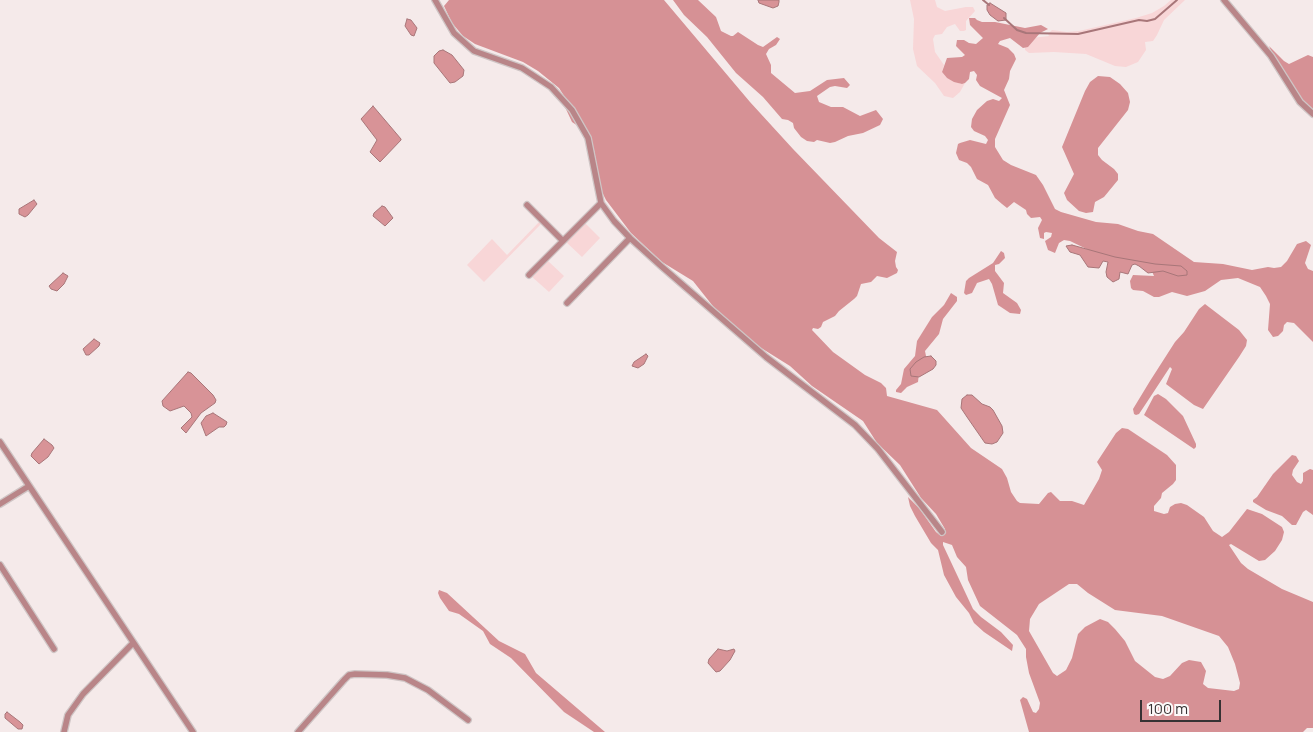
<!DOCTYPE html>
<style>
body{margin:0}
#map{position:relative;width:1313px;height:732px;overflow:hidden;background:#f5eaea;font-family:Manrope,sans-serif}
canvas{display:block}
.scale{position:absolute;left:1140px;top:700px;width:81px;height:22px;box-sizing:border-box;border:2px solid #373233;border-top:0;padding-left:6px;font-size:15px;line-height:18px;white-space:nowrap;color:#373233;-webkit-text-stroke:4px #fdf9f9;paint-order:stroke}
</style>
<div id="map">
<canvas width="1313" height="732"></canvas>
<div class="scale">100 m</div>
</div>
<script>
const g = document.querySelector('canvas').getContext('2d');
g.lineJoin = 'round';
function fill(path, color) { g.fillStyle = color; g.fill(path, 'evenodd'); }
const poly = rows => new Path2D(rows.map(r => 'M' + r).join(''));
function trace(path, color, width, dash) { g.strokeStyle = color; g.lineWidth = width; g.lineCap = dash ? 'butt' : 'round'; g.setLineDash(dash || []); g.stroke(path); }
fill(poly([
 [910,0,935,0,937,7,945,11,966,7,973,7,975,11,966,21,966,30,964,31,960,31,955,24,947,27,942,34,935,35,933,39,935,52,944,65,942,72,947,78,961,84,965,83,960,92,953,98,944,96,935,83,917,66,913,49,914,19],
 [1171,0,1185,0,1164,20,1157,35,1153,41,1145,42,1146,50,1138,62,1126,67,1115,66,1086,54,1054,52,1029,53,1025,50,1025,44,1032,38,1049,36,1048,34,1052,30,1067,32,1079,31,1136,18,1152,13,1164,6],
 [540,221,542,223,484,282,467,265,492,239,507,255],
 [584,222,600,238,582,257,565,241],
 [547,260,564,276,549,292,531,276]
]), '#f8d6d7');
fill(poly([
 [449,0,664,0,750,102,793,149,879,238,897,252,895,261,896,267,898,270,897,273,887,278,877,276,871,282,861,284,857,296,854,299,839,311,835,316,823,322,821,327,818,329,813,328,812,330,833,352,865,375,881,383,886,388,887,396,937,410,971,448,1002,469,1007,478,1011,492,1017,501,1020,503,1039,504,1048,493,1051,492,1060,501,1072,501,1084,505,1099,479,1102,470,1097,462,1116,433,1122,428,1128,429,1167,455,1176,465,1176,480,1173,484,1162,493,1161,498,1154,506,1154,511,1164,514,1168,513,1170,507,1175,504,1181,503,1187,505,1204,517,1213,531,1222,537,1229,532,1247,509,1262,514,1282,527,1284,532,1282,540,1275,551,1265,560,1259,561,1231,544,1229,545,1241,563,1248,569,1282,589,1313,602,1313,728,1307,728,1303,732,1029,732,1020,700,1023,697,1027,699,1033,712,1036,713,1039,709,1040,703,1029,673,1026,657,1026,649,1017,635,980,606,968,580,966,567,957,557,952,545,943,542,943,545,973,609,981,617,1001,632,1013,645,1012,651,984,632,974,623,969,613,956,597,944,575,938,550,931,543,915,516,910,506,908,497,919,508,936,532,941,536,945,529,936,514,921,498,900,465,877,443,863,421,812,386,790,366,758,346,733,326,716,310,693,281,662,262,631,233,606,200,602,192,594,150,587,132,572,122,565,107,568,102,559,88,538,71,523,62,475,44,463,36,452,23,444,6],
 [1069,584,1077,584,1088,593,1115,610,1162,616,1219,636,1228,647,1235,664,1240,683,1239,689,1234,691,1208,688,1203,684,1206,671,1201,662,1189,660,1182,663,1170,676,1163,679,1155,677,1135,661,1125,641,1115,629,1108,622,1100,619,1085,627,1078,634,1072,658,1066,670,1057,676,1053,673,1029,631,1030,619,1039,604],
 [673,0,698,0,716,17,721,31,731,36,733,36,738,32,758,45,763,47,777,37,780,39,776,45,769,49,766,54,771,65,771,73,795,93,810,91,827,80,844,78,850,85,847,88,835,86,830,87,817,96,819,102,831,107,843,107,860,116,876,110,883,119,880,125,863,133,848,136,835,142,830,143,817,140,814,142,807,141,801,137,794,128,793,123,788,120,782,119,763,97,736,73,707,37,684,15],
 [969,18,975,18,977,20,982,22,995,22,1025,28,1041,25,1048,29,1040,33,1028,47,1023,48,1010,38,1000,41,998,44,1008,48,1014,54,1016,59,1010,71,1009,79,1004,90,1010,105,995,139,995,147,1003,160,1011,165,1036,175,1043,185,1055,209,1061,212,1096,222,1118,224,1138,231,1153,234,1194,262,1223,264,1252,270,1268,267,1274,268,1281,267,1287,261,1297,244,1306,241,1311,245,1305,263,1308,269,1313,271,1313,342,1294,323,1287,322,1284,325,1283,331,1278,336,1273,337,1268,330,1270,304,1266,296,1260,287,1238,278,1221,280,1205,291,1187,296,1172,292,1159,297,1154,297,1143,291,1133,290,1131,288,1130,281,1133,275,1154,276,1150,267,1099,255,1070,241,1064,240,1059,243,1055,253,1048,250,1045,241,1051,237,1052,233,1046,232,1044,233,1044,239,1040,238,1038,228,1042,220,1040,217,1031,218,1027,214,1026,210,1014,202,1007,208,1002,204,995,198,988,185,977,179,971,167,967,163,959,160,956,153,958,144,960,143,970,140,986,144,988,140,985,136,974,131,971,127,972,119,977,110,987,101,993,99,999,101,1002,98,980,86,976,80,977,75,974,71,970,72,969,79,965,83,962,84,954,82,947,78,942,72,947,58,962,57,965,55,956,46,957,40,964,40,969,43,976,44,983,38,970,25],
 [1269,46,1284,61,1289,64,1308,55,1313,57,1313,113,1305,106,1273,55],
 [1098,76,1110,77,1120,84,1128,93,1130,102,1128,110,1098,148,1098,155,1102,160,1114,169,1118,174,1118,180,1104,197,1095,202,1093,212,1086,213,1079,211,1067,200,1064,193,1074,174,1062,147,1085,91,1090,82],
 [1001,251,1004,253,1005,258,999,264,995,265,995,271,1004,283,1003,293,1017,303,1021,310,1020,314,1010,313,998,305,992,284,989,279,977,283,972,293,966,295,964,293,966,281,969,278,993,263],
 [951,293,957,297,957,301,943,319,939,334,925,351,927,361,919,373,918,382,907,387,901,393,896,392,896,390,901,384,904,369,915,356,917,341,932,317,944,305],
 [1205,304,1239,330,1247,340,1246,346,1239,357,1203,409,1194,405,1166,384,1172,369,1170,367,1147,402,1139,414,1136,415,1134,414,1133,409,1150,381,1175,342,1184,332,1199,309],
 [1158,394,1166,399,1183,416,1196,444,1196,447,1194,449,1144,415,1154,396],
 [1292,455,1296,456,1299,461,1293,470,1292,475,1297,482,1301,484,1303,481,1303,473,1310,469,1313,470,1313,515,1306,510,1303,512,1296,525,1292,525,1282,516,1266,510,1253,502,1253,500,1257,497,1273,474],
 [439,590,447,593,499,641,525,654,536,673,605,732,594,732,564,712,511,658,490,644,483,631,459,614,449,611,440,598,438,593]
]), '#d69195');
const water = poly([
 [758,0,779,0,779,2,778,6,773,8,759,3,758,0],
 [990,3,1006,13,1006,20,998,21,990,15,987,10,987,5,990,3],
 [407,19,411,20,417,28,414,36,411,35,405,26,407,19],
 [443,50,452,55,464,70,463,76,455,82,450,83,434,63,434,56,439,51,443,50],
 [373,106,401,139,401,140,380,162,370,152,377,140,361,119,373,106],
 [34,200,37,204,28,215,25,217,19,214,19,209,34,200],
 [382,206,385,207,393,218,385,226,373,216,374,213,382,206],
 [1072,245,1115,257,1155,264,1181,266,1187,271,1187,275,1178,276,1163,271,1148,273,1139,266,1135,264,1132,265,1128,274,1120,272,1119,279,1113,282,1107,277,1106,272,1108,262,1103,261,1099,268,1088,267,1080,255,1070,252,1066,246,1072,245],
 [63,273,68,276,64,284,57,291,51,289,49,286,63,273],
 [94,339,100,343,99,346,89,355,86,355,83,349,94,339],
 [646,354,648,356,644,364,638,368,632,366,634,362,646,354],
 [931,356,936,361,936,365,933,369,919,377,911,376,910,369,916,362,924,357,931,356],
 [188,372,191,373,213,395,216,400,215,403,201,413,186,433,181,428,192,417,191,413,184,406,170,411,163,406,162,401,188,372],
 [967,395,972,395,982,404,990,407,993,410,1002,426,1003,433,997,442,992,444,985,443,967,417,961,408,962,399,967,395],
 [213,413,224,420,227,422,226,425,224,427,219,427,206,436,201,423,206,416,213,413],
 [44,439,52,445,54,448,48,457,39,464,31,456,32,453,44,439],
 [718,649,727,651,734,649,735,651,730,660,720,671,716,672,708,663,709,659,718,649],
 [7,712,20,722,23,725,22,729,18,729,5,718,5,714,7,712]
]);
fill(water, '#d89397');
trace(water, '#a87679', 1);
trace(poly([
 [983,0,989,5],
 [1004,18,1017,30,1026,33,1078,34,1139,20,1147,21,1155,19,1177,0]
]), '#a87679', 2);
const minor = poly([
 [435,0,454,33,474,51,522,68,551,87,572,110,588,138,601,203,614,221,630,238,661,266,766,357,855,425,878,449,942,532],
 [1224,0,1271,56,1300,102,1313,114],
 [527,205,563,241],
 [529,275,601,203],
 [567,303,630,238],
 [0,442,193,732],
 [0,504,29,486],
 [0,565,54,649],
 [64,732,68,715,83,694,133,643],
 [298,732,344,680,349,675,355,674,387,675,405,678,428,690,468,720]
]);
trace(minor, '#cfc5c5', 8);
trace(minor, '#b98588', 5.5);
</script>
